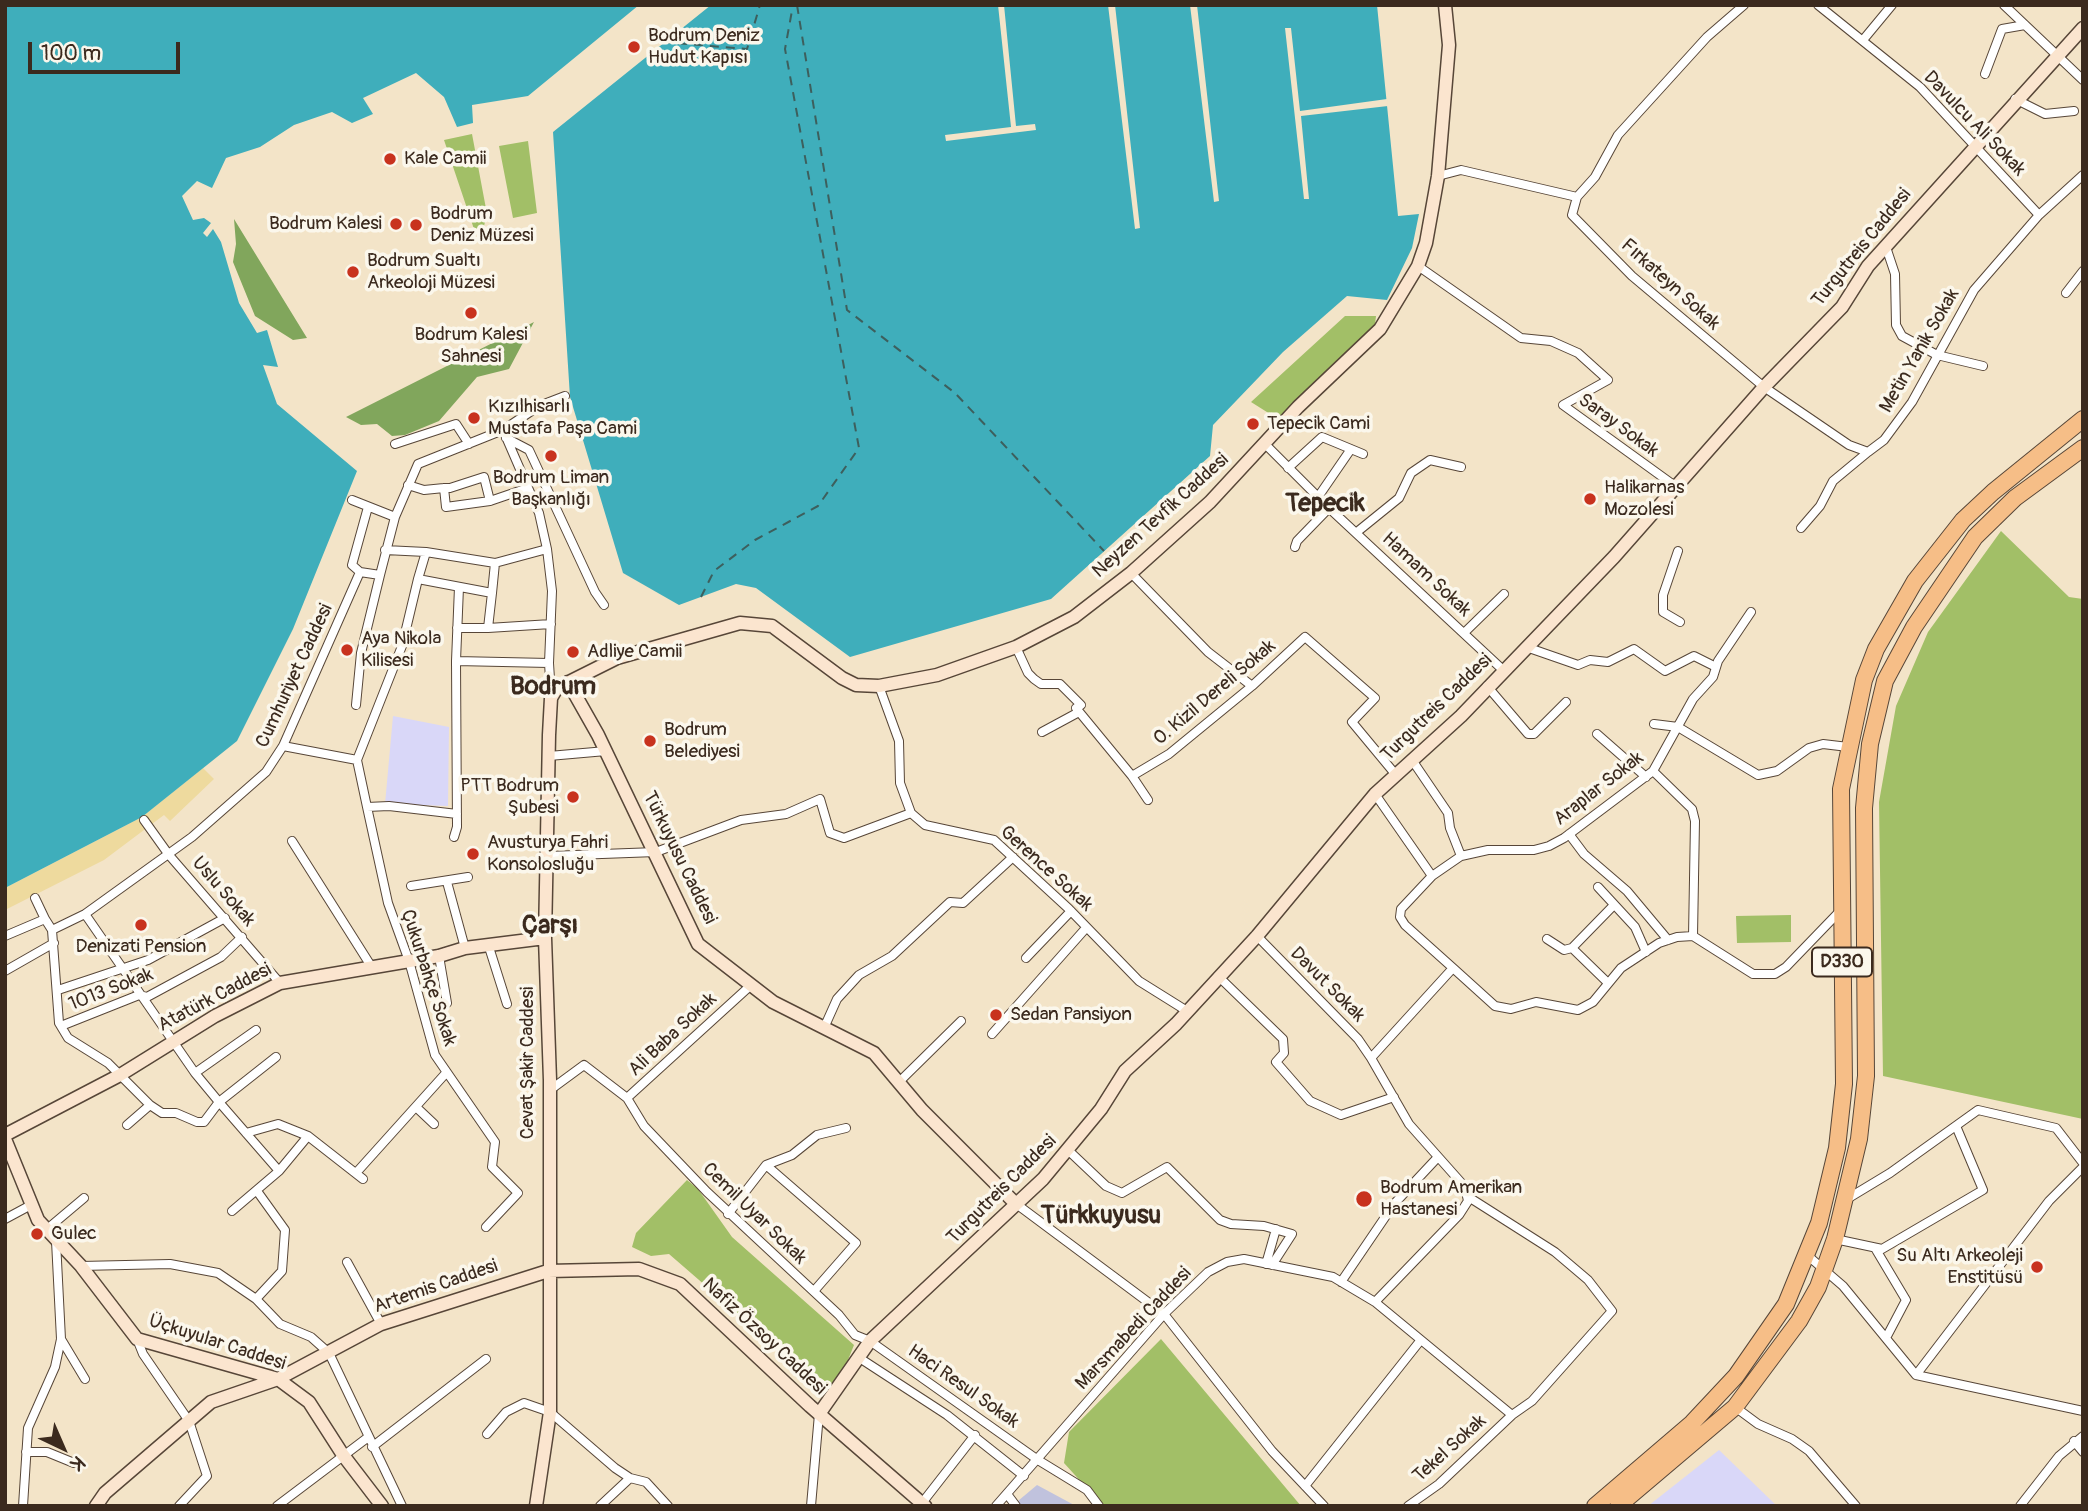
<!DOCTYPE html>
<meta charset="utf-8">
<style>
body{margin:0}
#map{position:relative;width:2088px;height:1511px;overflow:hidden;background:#f3e4c8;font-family:Pangolin,sans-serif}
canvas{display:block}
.frame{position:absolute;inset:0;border:7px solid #3b2a1e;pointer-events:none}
.north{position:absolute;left:28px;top:1413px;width:70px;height:70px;-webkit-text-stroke:5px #fbf7ec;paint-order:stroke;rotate:136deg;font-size:19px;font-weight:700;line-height:28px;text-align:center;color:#3b2a1e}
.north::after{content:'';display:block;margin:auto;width:24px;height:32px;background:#3b2a1e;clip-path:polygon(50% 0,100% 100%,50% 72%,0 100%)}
.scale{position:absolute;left:28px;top:42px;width:152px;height:32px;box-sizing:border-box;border:4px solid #3b2a1e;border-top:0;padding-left:9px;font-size:21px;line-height:24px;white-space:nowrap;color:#3b2a1e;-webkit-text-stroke:5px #fbf7ec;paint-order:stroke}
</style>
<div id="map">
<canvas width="2088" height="1511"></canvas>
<div class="frame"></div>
<div class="north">K</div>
<div class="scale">100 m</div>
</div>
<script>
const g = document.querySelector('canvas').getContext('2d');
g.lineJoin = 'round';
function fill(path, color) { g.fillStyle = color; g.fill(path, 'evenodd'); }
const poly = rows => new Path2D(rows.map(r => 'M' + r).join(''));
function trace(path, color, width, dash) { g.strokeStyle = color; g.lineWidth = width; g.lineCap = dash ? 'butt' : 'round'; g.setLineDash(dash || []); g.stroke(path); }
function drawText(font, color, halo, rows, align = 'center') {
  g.font = font + ' Pangolin,sans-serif'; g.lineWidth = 7; g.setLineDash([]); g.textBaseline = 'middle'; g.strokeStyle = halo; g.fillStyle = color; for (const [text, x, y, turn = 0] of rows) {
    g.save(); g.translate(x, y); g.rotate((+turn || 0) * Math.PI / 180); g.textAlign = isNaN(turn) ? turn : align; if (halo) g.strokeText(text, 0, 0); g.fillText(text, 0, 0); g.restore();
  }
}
fill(poly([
 [393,716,449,727,448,806,385,804],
 [1719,1450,1777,1506,1648,1506]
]), '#d9d7f8');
fill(poly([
 [1037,1485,1076,1506,1012,1506]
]), '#c0c2dd');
fill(poly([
 [472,134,487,214,482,234,476,235,444,140],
 [528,141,537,213,513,218,499,146],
 [1345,316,1376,316,1375,325,1278,419,1251,402],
 [2001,531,2069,597,2083,599,2083,1119,1883,1076,1879,802,1896,706,1928,632],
 [1791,915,1791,942,1737,943,1736,916],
 [687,1180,698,1189,732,1237,854,1345,842,1375,834,1383,827,1383,766,1338,669,1254,651,1256,632,1247,636,1233],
 [1161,1339,1301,1506,1103,1506,1064,1463,1069,1432]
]), '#a2bf67');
fill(poly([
 [234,219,307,338,293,340,255,316,233,262,236,244],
 [534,322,509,369,477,377,439,421,405,435,392,436,377,424,361,425,346,417]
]), '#81a65c');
fill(poly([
 [203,768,214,779,170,821,164,815,104,860,5,910,5,888,142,817]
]), '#eeda9e');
fill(poly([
 [5,5,639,5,528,96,472,105,473,123,457,127,444,97,416,73,363,98,373,114,352,123,332,112,294,125,260,147,226,158,212,188,197,181,182,196,193,220,204,218,211,223,203,233,207,237,213,229,221,242,239,303,257,333,267,330,278,367,263,365,277,404,357,471,293,629,237,741,142,817,5,888],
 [711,5,1377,5,1398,216,1419,214,1412,248,1387,300,1347,296,1283,352,1213,425,1210,456,1051,599,850,657,756,588,736,584,679,605,623,573,570,397,553,132]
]), '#3faebb');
fill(poly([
 [998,5,1004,5,1016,126,1035,124,1036,130,946,141,945,135,1011,127],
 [1108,5,1115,5,1140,228,1135,229],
 [1190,5,1197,5,1219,201,1214,202],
 [1285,28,1291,28,1300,111,1387,99,1388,106,1301,116,1309,199,1304,199]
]), '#f3e4c8');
trace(poly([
 [797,5,847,310,955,393,1104,551],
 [662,42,747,49,760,5],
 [701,597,714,571,755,540,818,506,859,448,785,49,793,5]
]), '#3d5f5d', 2, [9, 7]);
const street = poly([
 [1818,5,1920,87,2039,215],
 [2004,5,2083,80],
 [1863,40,1892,5],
 [1985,74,2002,29,2025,25],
 [2015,99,2045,114,2074,111],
 [1438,176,1461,170,1577,197,1572,215,1632,276,1764,387,1849,445,1868,452,1884,440,1912,402,1974,290,2039,215,2083,175],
 [1577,197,1595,177,1618,135,1707,37,1744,5],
 [1886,247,1895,274,1896,325,1902,336,1937,355,1983,366],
 [1418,266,1521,338,1551,341,1578,353,1608,380,1563,405,1675,486],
 [2066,293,2083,271],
 [503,430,539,513,547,549,552,591,549,663,551,695],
 [506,438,529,450,595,592,604,605],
 [395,444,456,424,469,444],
 [1266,445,1329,508,1503,670],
 [1288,468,1322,437,1363,454],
 [408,485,424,490,444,488,450,488,484,477,490,501,446,507,444,488],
 [1318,497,1351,449],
 [352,500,395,517],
 [490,501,528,488],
 [1801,528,1820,506,1833,481,1868,452],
 [1357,532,1399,498,1411,473,1430,460,1461,467],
 [1295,547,1297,541,1329,508],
 [385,550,426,552,495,563,547,549],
 [1678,551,1663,595,1663,612,1680,622],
 [426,552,418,579,492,593,495,563],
 [360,572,352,565,368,507],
 [1131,573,1208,652,1252,686],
 [459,587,456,661,549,663],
 [492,593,488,628,551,624],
 [457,628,488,628],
 [1465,632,1504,594],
 [1016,647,1028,673,1034,679,1041,684,1060,684,1081,705,1076,708,1132,776],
 [1529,648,1578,665,1590,660,1608,662,1634,649,1665,671,1694,656,1716,667],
 [879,686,899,741,900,783,911,813,925,825,994,840,1069,909,1139,981,1187,1011],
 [1487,686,1528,734,1534,734,1566,702],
 [356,705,361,653,380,575],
 [1654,724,1678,727,1758,775,1777,771,1809,748,1823,744,1848,747],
 [1042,732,1079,712],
 [1597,734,1646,777],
 [283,746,357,760],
 [549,756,606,751],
 [357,760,402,646,418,579],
 [357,760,367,807,389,806,457,814],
 [1412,760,1448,813,1450,828,1461,856],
 [1653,771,1692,809,1695,821,1693,936],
 [1375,794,1432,876],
 [1148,800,1132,776,1169,754,1252,686,1305,637,1375,698,1352,722,1396,775],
 [367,807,388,903,409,961,435,1055,495,1142,492,1167,518,1193,486,1227],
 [144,820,169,855,280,983],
 [1569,834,1584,854,1627,891,1668,940],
 [454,837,457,827,456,661],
 [292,841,371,966],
 [548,856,656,852,741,820,786,814,820,799,830,833,844,838,911,813],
 [447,882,465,948],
 [411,886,468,877],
 [1598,887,1635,927,1646,952],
 [35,898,45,919],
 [85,914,195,1073,219,1102,276,1057],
 [52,930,59,1023,68,1038,108,1063,150,1105,162,1113,176,1113,197,1122,204,1122,219,1102,279,1171],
 [5,936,45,919,52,930,85,914,192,837,266,772,283,746,360,572,380,575,395,517,418,464,503,430,539,406,565,396],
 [1257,936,1358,1039,1371,1058],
 [1547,939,1564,950,1572,948,1613,906],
 [488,944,507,1004],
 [1572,948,1607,982],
 [439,956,447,1003],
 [1026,958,1071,911],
 [1453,968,1405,925,1400,917,1401,909,1432,876,1461,856,1488,850,1534,850,1549,846,1564,838,1653,771,1693,699,1713,677,1718,661,1751,612],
 [5,971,54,943],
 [1218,976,1283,1039,1284,1053,1276,1062,1310,1101,1341,1115,1394,1097],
 [58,990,148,960,225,918],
 [61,1026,139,995,147,997,221,957,242,937],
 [824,1028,837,999,859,975,892,956,950,902,963,903,1013,857],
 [992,1034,1086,928],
 [195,1073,256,1030],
 [899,1082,961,1021],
 [550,1090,584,1065,627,1098,750,986],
 [627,1098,644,1126,707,1192,839,1315,855,1335,870,1341,1038,1460,1087,1490,1099,1506],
 [416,1107,434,1124],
 [127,1125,150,1105],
 [246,1133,278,1124,308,1136,363,1179],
 [1069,1151,1106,1186,1122,1193,1167,1167,1220,1220,1231,1224,1264,1226,1292,1234,1272,1265],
 [766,1165,856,1243,814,1291],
 [356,1173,446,1073],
 [1847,1199,1890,1173,1978,1110,2056,1128,2083,1163],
 [1015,1203,1164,1314,1272,1451,1324,1506],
 [232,1211,279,1171,308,1136],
 [728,1214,766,1165,792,1155,817,1135,846,1128],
 [5,1219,31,1205],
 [46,1230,84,1198],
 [1835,1239,1882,1249,1983,1190,1956,1126],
 [1875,1248,1906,1300,1886,1338],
 [1807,1255,1843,1286,1916,1375,2083,1411],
 [347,1262,381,1324],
 [1266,1264,1276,1229],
 [81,1266,170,1264,218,1273,256,1299,280,1324,311,1337,329,1353,402,1506],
 [1341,1282,1394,1204,1438,1157],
 [256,1299,282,1271,285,1230,257,1191],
 [1375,1302,1512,1415],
 [61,1339,85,1379],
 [137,1339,143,1354,189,1421,207,1476,179,1506],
 [858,1357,947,1415,1024,1476],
 [1916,1375,2049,1201,2083,1167],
 [1735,1407,1758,1424,1792,1439,1809,1451,1856,1506],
 [487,1434,506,1412,524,1403,550,1412,615,1468,630,1478,646,1482,668,1506],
 [2074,1441,2083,1452],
 [372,1447,486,1359],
 [26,1452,47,1452,74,1463],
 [1305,1486,1420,1341],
 [1007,1494,1016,1506],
 [922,1503,975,1435],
 [23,1506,28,1428,55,1367,61,1339,56,1241],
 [277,1506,367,1438],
 [600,1506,630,1478],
 [811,1506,819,1414],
 [996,1506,1164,1314,1208,1272,1227,1262,1244,1259,1333,1277,1375,1302,1459,1215,1468,1201,1465,1187,1409,1124,1371,1058,1453,968,1495,1006,1511,1009,1536,1002,1578,1010,1593,1002,1621,968,1659,943,1677,937,1693,936,1753,974,1775,974,1786,967,1841,910],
 [1408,1506,1439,1484,1512,1415,1532,1401,1612,1311,1588,1280,1555,1252,1467,1196],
 [2020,1506,2059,1456,2083,1436]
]);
const secondary = poly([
 [568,682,598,735,698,944,773,1002,874,1053,922,1110,1015,1203],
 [5,1135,120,1075,215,1016,280,983,439,956,465,948,545,938],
 [5,1139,38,1220,81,1266,137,1339,278,1379,309,1402,343,1455,382,1506],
 [819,1414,870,1341,1043,1179,1101,1109,1125,1071,1176,1024,1257,936,1375,794,1461,716,1614,557,1764,387,1842,307,1868,266,2083,28],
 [96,1506,105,1493,211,1402,278,1379,381,1324,548,1271,639,1269,680,1284,810,1406,925,1506],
 [536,1506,550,1412,550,1080,545,938,549,735,551,698,557,688,617,658,740,623,772,626,842,678,856,685,879,686,937,675,1016,647,1074,617,1131,573,1210,502,1298,407,1380,329,1418,266,1426,243,1438,176,1449,45,1445,5]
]);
const highway = poly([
 [1595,1506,1692,1423,1736,1376,1786,1304,1819,1223,1837,1148,1844,1084,1841,789,1864,680,1876,649,1915,581,1963,520,1993,492,2083,419],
 [1618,1506,1735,1407,1799,1321,1818,1287,1835,1239,1859,1139,1866,1076,1864,808,1870,744,1885,681,1914,627,1975,537,2015,498,2083,448]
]);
trace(street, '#574638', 10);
trace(secondary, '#574638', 15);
trace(highway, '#574638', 18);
trace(street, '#fff', 8);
trace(secondary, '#fbe5cf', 12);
trace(highway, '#f6be87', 16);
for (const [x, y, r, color] of [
 [634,47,7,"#c8321e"],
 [390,159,7,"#c8321e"],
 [396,224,7,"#c8321e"],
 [416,225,7,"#c8321e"],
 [353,272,7,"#c8321e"],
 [471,313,7,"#c8321e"],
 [474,418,7,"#c8321e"],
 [1253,424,7,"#c8321e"],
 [551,456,7,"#c8321e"],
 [1590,499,7,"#c8321e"],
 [347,650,7,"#c8321e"],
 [573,652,7,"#c8321e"],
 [650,741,7,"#c8321e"],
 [573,797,7,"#c8321e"],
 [473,854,7,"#c8321e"],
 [141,925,7,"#c8321e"],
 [996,1015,7,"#c8321e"],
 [1364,1199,9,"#c8321e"],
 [37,1234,7,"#c8321e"],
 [2037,1267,7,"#c8321e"]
]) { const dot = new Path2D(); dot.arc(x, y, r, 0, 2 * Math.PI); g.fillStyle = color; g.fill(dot); trace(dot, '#fbf7ec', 2.5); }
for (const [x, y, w] of [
 [1842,962,60]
]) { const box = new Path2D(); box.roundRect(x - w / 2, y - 14.5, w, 29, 5); g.fillStyle = '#fbf7ec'; g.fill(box); trace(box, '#3b2a1e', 2); }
drawText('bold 18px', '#3b2a1e', null, [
 ["D330",1842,962]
]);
drawText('19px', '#3b2a1e', '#fbf7ec', [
 ["Bodrum Deniz",648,36],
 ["Hudut Kapısı",648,58],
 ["Kale Camii",404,159],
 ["Bodrum",430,214],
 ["Deniz Müzesi",430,236],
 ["Bodrum Kalesi",382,224,"right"],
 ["Bodrum Sualtı",367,261],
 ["Arkeoloji Müzesi",367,283],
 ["Bodrum Kalesi",471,335,"center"],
 ["Sahnesi",471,357,"center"],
 ["Kızılhisarlı",488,407],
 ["Mustafa Paşa Cami",488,429],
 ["Tepecik Cami",1267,424],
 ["Bodrum Liman",551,478,"center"],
 ["Başkanlığı",551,500,"center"],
 ["Halikarnas",1604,488],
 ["Mozolesi",1604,510],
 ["Aya Nikola",361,639],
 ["Kilisesi",361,661],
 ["Adliye Camii",587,652],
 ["Bodrum",664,730],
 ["Belediyesi",664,752],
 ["PTT Bodrum",559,786,"right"],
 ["Şubesi",559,808,"right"],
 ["Avusturya Fahri",487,843],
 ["Konsolosluğu",487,865],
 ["Denizati Pension",141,947,"center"],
 ["Sedan Pansiyon",1010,1015],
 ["Bodrum Amerikan",1380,1188],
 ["Hastanesi",1380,1210],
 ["Gulec",51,1234],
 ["Su Altı Arkeoleji",2023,1256,"right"],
 ["Enstitüsü",2023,1278,"right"]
], 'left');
drawText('19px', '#3b2a1e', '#fbf7ec', [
 ["Davulcu Ali Sokak",1974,124,46],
 ["Turgutreis Caddesi",1862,248,-51],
 ["Fırkateyn Sokak",1670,285,42],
 ["Metin Yanik Sokak",1920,351,-60],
 ["Saray Sokak",1618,426,36],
 ["Neyzen Tevfik Caddesi",1161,516,-42],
 ["Hamam Sokak",1426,575,43],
 ["Cumhuriyet Caddesi",295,676,-65],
 ["O. Kizil Dereli Sokak",1215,693,-40],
 ["Turgutreis Caddesi",1437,708,-44],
 ["Araplar Sokak",1599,789,-38],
 ["Türkuyusu Caddesi",679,858,64],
 ["Gerence Sokak",1046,869,42],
 ["Uslu Sokak",223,892,49],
 ["Çukurbahçe Sokak",428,978,72],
 ["Davut Sokak",1327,985,45],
 ["1013 Sokak",111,990,-21],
 ["Atatürk Caddesi",215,998,-28],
 ["Ali Baba Sokak",673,1035,-43],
 ["Cevat Şakir Caddesi",528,1063,-90],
 ["Turgutreis Caddesi",1002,1190,-45],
 ["Cemil Uyar Sokak",754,1214,44],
 ["Artemis Caddesi",436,1287,-19],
 ["Marsmabedi Caddesi",1134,1329,-47],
 ["Nafiz Özsoy Caddesi",764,1337,43],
 ["Üçkuyular Caddesi",217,1343,18],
 ["Haci Resul Sokak",963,1387,35],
 ["Tekel Sokak",1450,1449,-42]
]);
drawText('bold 26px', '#3b2a1e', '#fbf7ec', [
 ["Tepecik",1325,504],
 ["Bodrum",553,687],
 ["Çarşı",550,926],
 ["Türkkuyusu",1101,1216]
]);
</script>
